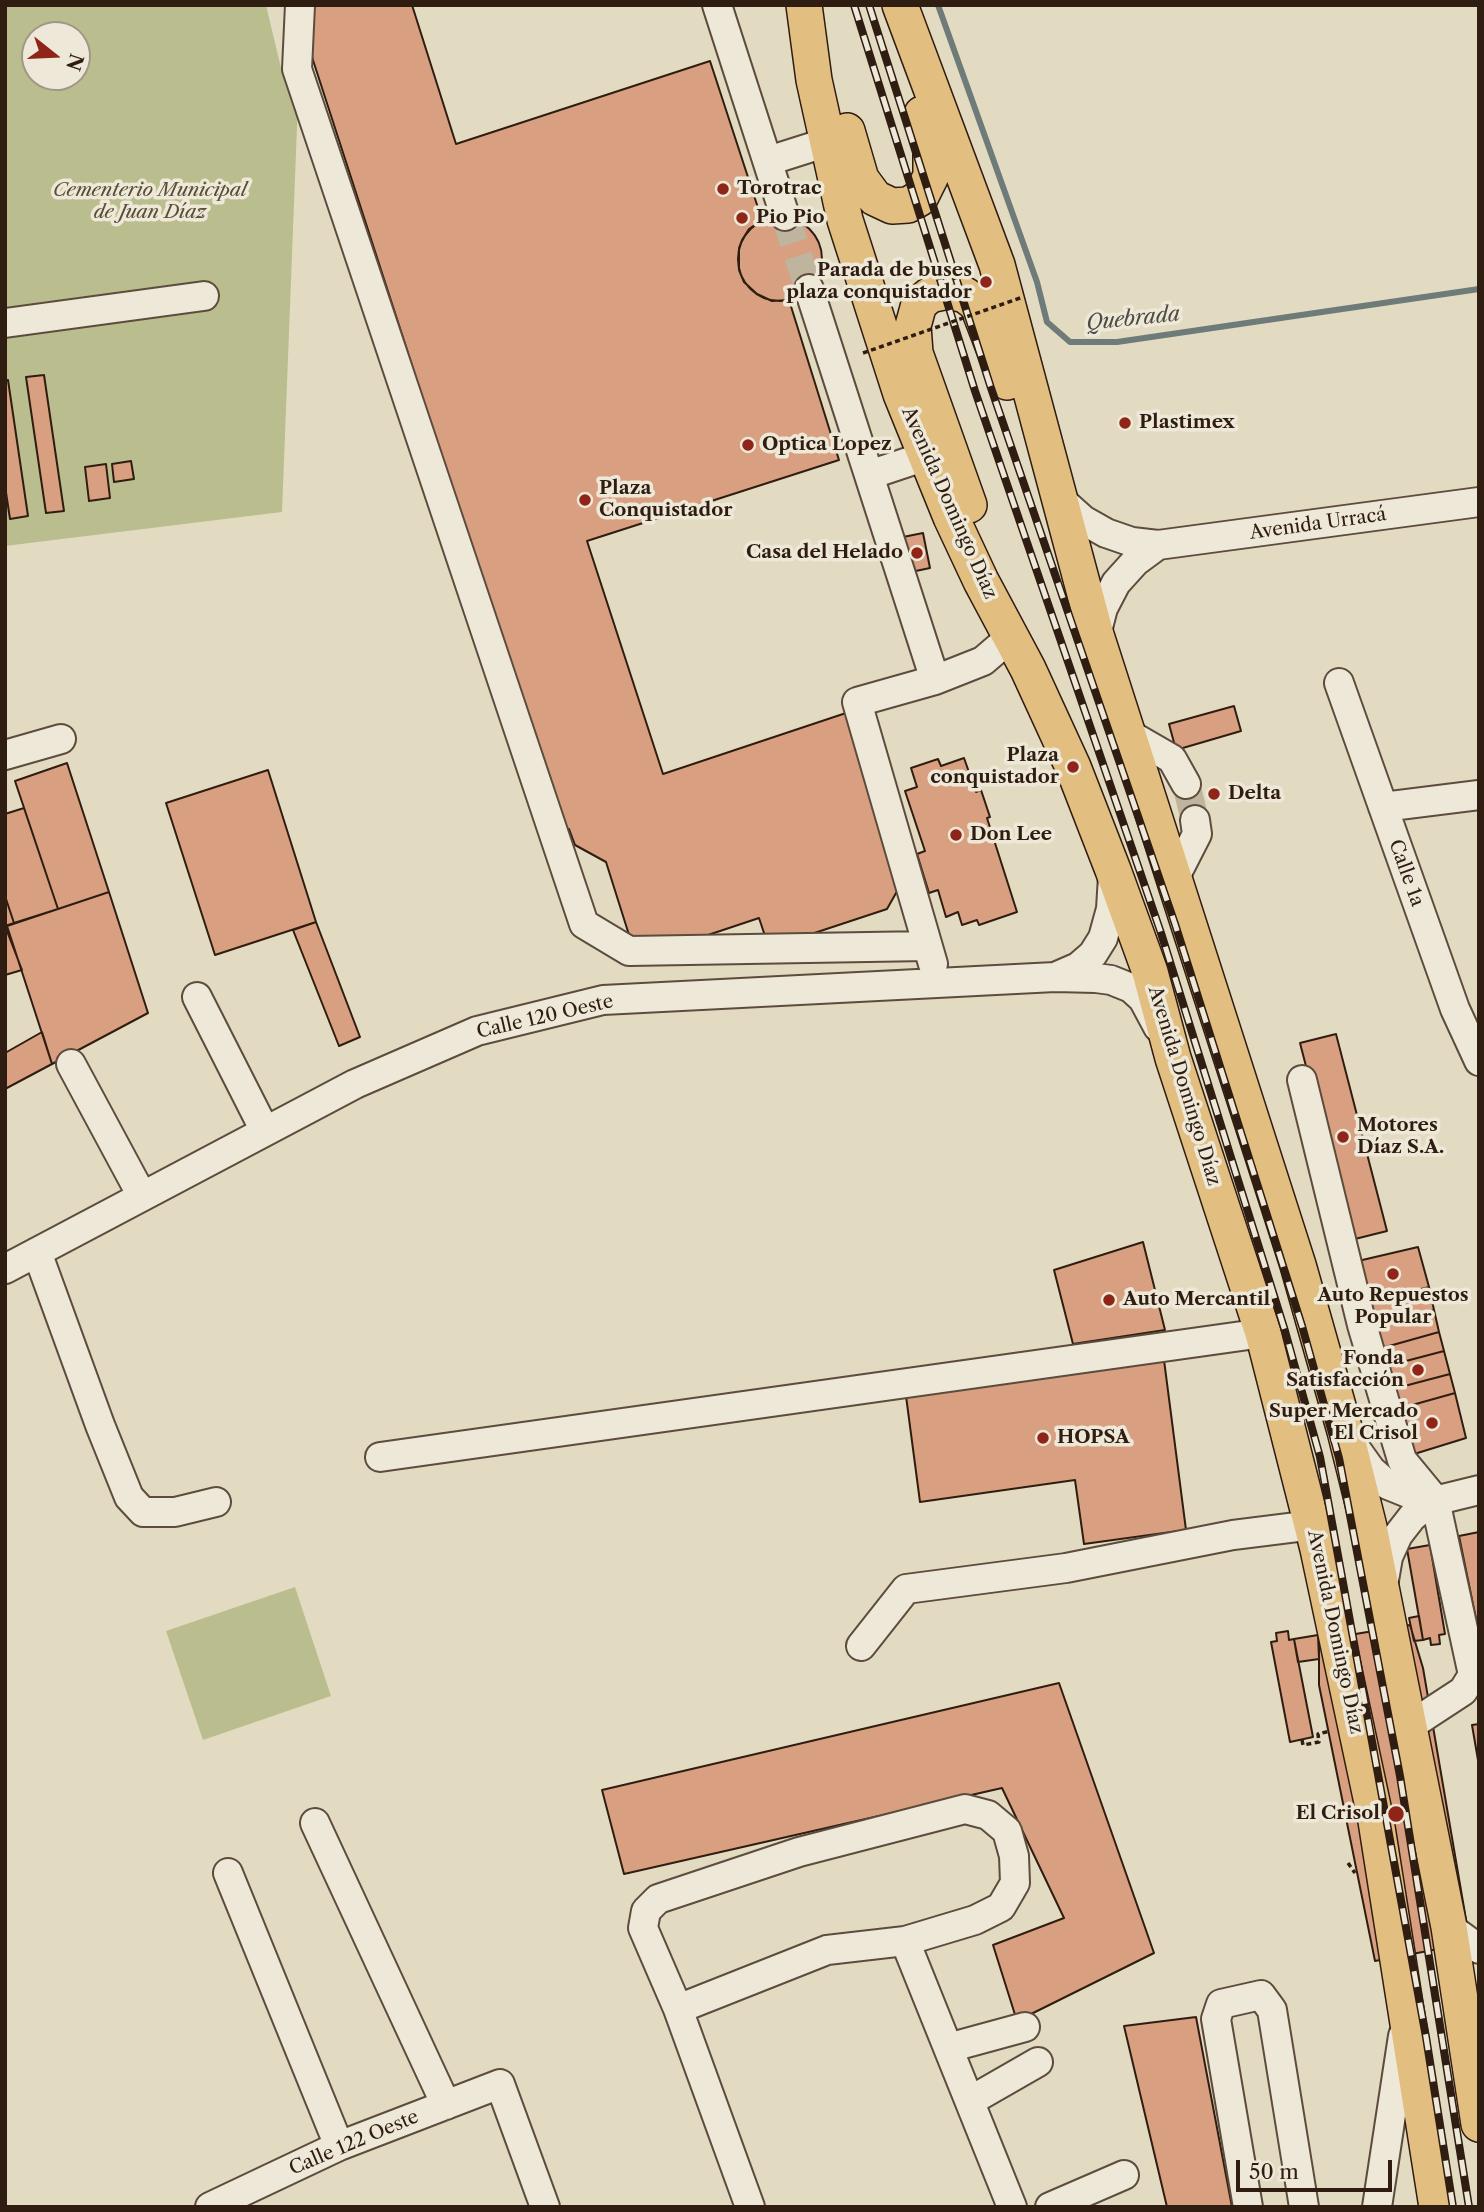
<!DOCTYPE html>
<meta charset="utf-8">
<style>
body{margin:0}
#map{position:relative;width:1484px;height:2212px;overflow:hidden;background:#e3dbc1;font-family:"Libre Caslon Text",serif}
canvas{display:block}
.frame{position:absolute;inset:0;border:7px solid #301d11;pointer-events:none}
.north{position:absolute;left:21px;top:21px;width:70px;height:70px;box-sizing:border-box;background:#ede8d7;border:2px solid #a19788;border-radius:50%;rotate:108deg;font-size:19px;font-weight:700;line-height:28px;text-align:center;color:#301d11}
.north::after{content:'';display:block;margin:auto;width:24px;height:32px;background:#8f2418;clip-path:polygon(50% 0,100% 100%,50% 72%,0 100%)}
.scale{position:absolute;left:1236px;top:2160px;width:156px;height:32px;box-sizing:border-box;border:4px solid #301d11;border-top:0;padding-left:9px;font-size:21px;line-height:24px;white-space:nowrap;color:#301d11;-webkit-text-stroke:5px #ede8d7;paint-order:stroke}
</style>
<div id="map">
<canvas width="1484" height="2212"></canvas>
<div class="frame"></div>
<div class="north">N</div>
<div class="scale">50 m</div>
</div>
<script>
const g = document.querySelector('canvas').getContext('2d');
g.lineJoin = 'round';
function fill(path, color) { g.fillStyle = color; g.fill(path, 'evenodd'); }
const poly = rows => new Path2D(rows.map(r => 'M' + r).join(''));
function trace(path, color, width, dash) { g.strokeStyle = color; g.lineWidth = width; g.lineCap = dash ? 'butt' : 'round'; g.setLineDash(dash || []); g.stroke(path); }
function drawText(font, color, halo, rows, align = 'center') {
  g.font = font + ' "Libre Caslon Text",serif'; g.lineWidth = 7; g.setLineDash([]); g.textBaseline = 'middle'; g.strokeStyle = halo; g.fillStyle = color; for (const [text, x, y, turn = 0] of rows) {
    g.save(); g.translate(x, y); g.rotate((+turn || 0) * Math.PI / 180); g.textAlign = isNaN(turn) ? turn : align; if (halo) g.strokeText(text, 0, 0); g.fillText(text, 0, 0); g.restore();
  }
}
fill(poly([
 [5,5,266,5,281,68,298,101,282,512,5,546],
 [35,35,77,35,77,77,35,77],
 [295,1587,331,1696,203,1740,166,1631]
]), '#babe8e');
trace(poly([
 [938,5,1037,282,1047,322,1070,342,1117,342,1479,289]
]), '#6e7b78', 6);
const building = poly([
 [314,5,412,5,456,144,710,61,762,220,749,229,742,240,739,248,739,270,744,282,757,294,772,301,789,300,839,460,587,541,663,774,849,712,900,886,887,909,769,948,759,918,684,943,653,945,651,937,630,938,606,862,575,845,569,829,563,831,311,54,314,5],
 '738 259a42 42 0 1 1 84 0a42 42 0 1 1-84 0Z',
 [44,375,64,511,46,513,26,377,44,375],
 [8,380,28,516,10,519,5,486,5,381,8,380],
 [131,461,134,479,114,482,112,464,131,461],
 [106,464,110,498,89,501,85,467,106,464],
 [923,533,930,568,911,572,903,537,923,533],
 [1234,706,1241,731,1176,750,1169,724,1234,706],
 [964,758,976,792,981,790,990,817,987,818,1017,912,979,925,977,920,962,925,958,912,946,917,938,890,929,893,917,854,925,851,905,791,917,787,911,768,938,759,941,766,964,758],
 [67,763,109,892,58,909,15,781,67,763],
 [268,770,316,922,215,955,166,803,268,770],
 [24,808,58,909,14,923,5,896,5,814,24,808],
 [109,892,148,1013,52,1064,7,926,109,892],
 [5,896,14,923,5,926,5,896],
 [316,922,360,1037,339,1046,293,930,316,922],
 [5,926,22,970,5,975,5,926],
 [42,1032,52,1064,5,1089,5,1053,42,1032],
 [1336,1034,1387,1231,1351,1240,1300,1043,1336,1034],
 [1143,1242,1165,1330,1073,1344,1054,1270,1143,1242],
 [1418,1247,1429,1287,1369,1303,1358,1261,1418,1247],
 [1429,1287,1434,1310,1375,1326,1369,1303,1429,1287],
 [1434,1310,1439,1332,1382,1348,1375,1326,1434,1310],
 [1439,1332,1444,1351,1387,1366,1382,1348,1439,1332],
 [1444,1351,1450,1374,1393,1389,1387,1366,1444,1351],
 [1164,1360,1186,1530,1084,1544,1075,1480,920,1502,906,1396,1164,1360],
 [1450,1374,1455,1393,1398,1409,1393,1389,1450,1374],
 [1455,1393,1466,1438,1411,1455,1398,1409,1455,1393],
 [1479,1532,1479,1634,1459,1536,1479,1532],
 [1430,1545,1445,1634,1439,1635,1440,1644,1431,1645,1430,1638,1423,1640,1407,1549,1430,1545],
 [1419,1616,1423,1640,1414,1641,1409,1618,1419,1616],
 [1410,1625,1423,1668,1470,1943,1375,1961,1319,1685,1319,1640,1410,1625],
 [1288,1631,1289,1640,1294,1639,1313,1737,1290,1742,1271,1642,1277,1641,1276,1633,1288,1631],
 [1318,1635,1319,1659,1298,1662,1294,1639,1318,1635],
 [1059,1683,1154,1953,1017,2021,993,1945,1064,1918,1002,1788,624,1874,602,1790,1059,1683],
 [1479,1724,1479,1766,1472,1725,1479,1724],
 [1196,2017,1232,2207,1167,2207,1124,2026,1196,2017]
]);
fill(building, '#d8a080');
trace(building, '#301d11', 2);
trace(poly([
 [785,216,809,289],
 [1186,784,1195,820]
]), '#bfb59e', 28, [28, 14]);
const minor = poly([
 [300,5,297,69,584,924,629,951,927,946],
 [717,5,785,216],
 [768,161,828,142],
 [809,289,935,680],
 [5,323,204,296],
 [869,475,926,456],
 [1063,502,1083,520,1106,533,1132,542,1158,545,1479,502],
 [1096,635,1103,608,1116,583,1135,562,1158,545],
 [1339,683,1455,1009,1479,1061],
 [1127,733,1172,759,1186,784],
 [5,755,61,739],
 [1383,807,1479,795],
 [1174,879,1197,834,1195,820],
 [933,964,857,702,935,680,983,661,1011,637],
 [1055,977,1078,967,1093,954,1103,938,1111,909,1113,876],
 [197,997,265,1131],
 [71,1064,142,1196],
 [1302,1080,1362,1325,1402,1460,1435,1500,1473,1675,1463,1691,1408,1727],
 [37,1252,100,1425,129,1497,143,1512,175,1512,216,1502],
 [5,1269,355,1084,477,1031,603,1000,1055,977,1096,978,1111,980,1131,988,1143,999,1158,1027],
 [1351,1442,1371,1470,1388,1485,1430,1502],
 [380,1457,1263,1333],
 [1383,1586,1388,1557,1398,1535,1412,1517,1430,1502,1479,1490],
 [861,1646,906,1589,1066,1568,1233,1535,1313,1525],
 [315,1823,446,2105],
 [228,1873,339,2146],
 [1449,1927,1479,1949],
 [905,1941,1012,2207],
 [678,2009,827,1950,905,1941,975,1920,1001,1907,1015,1883,1014,1856,1007,1831,988,1815,965,1809,799,1852,658,1899,646,1911,643,1928,678,2009,750,2207],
 [948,2048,1025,2027],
 [970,2101,1038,2062],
 [210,2207,339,2146,500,2084,545,2207],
 [1050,2207,1124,2175],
 [1248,2207,1216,2019,1221,2004,1261,1995,1272,2010,1304,2207],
 [1377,2207,1403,2036]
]);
const major = poly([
 [804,5,814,80,845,220,901,394,951,517,981,581,1028,669,1073,767,1113,870,1150,972,1173,1058,1263,1333,1318,1549,1376,1821,1437,2207],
 [900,5,997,265,1096,635,1298,1265,1345,1431,1369,1527,1449,1927,1479,2124],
 [847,131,861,179,875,198,892,206,908,205,920,198,931,176,931,146,922,114],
 [969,505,915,353,913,326,919,304,930,295,949,291,965,295,977,304,1007,382]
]);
trace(minor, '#5d4c3d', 32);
trace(major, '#301d11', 38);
trace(poly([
 [1302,1740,1303,1745,1319,1742,1318,1734,1330,1731],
 [1348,1863,1355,1873]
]), '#301d11', 3.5, [5, 3.5]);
trace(minor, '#ede8d7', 28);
trace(major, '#e2be80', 35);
const rail = poly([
 [854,5,975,391,1161,933,1285,1331,1320,1457,1426,2037,1453,2207],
 [869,5,991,388,1175,924,1302,1326,1339,1458,1400,1776,1469,2207]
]);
trace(rail, '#301d11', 8);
trace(rail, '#ede8d7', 5, [16]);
trace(poly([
 [863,353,1023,297]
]), '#301d11', 3.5, [5, 3.5]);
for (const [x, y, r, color] of [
 [723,189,7,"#8f2418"],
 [742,218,7,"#8f2418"],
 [986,282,7,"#8f2418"],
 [1125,423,7,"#8f2418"],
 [748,445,7,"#8f2418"],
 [585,500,7,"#8f2418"],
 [917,553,7,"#8f2418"],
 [1073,767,7,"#8f2418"],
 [1214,794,7,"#8f2418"],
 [956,835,7,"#8f2418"],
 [1343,1137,7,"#8f2418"],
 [1393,1274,7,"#8f2418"],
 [1109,1300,7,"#8f2418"],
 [1418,1370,7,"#8f2418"],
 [1432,1423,7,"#8f2418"],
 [1043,1438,7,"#8f2418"],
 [1396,1814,9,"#8f2418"]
]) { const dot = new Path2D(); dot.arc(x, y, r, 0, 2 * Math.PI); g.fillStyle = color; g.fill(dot); trace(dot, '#ede8d7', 2.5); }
drawText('bold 19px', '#301d11', '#ede8d7', [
 ["Torotrac",737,189],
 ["Pio Pio",756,218],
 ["Parada de buses",972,271,"right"],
 ["plaza conquistador",972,293,"right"],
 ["Plastimex",1139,423],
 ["Optica Lopez",762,445],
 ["Plaza",599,489],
 ["Conquistador",599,511],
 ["Casa del Helado",903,553,"right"],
 ["Plaza",1059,756,"right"],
 ["conquistador",1059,778,"right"],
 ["Delta",1228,794],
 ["Don Lee",970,835],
 ["Motores",1357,1126],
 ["Díaz S.A.",1357,1148],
 ["Auto Repuestos",1393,1296,"center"],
 ["Popular",1393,1318,"center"],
 ["Auto Mercantil",1123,1300],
 ["Fonda",1404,1359,"right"],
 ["Satisfacción",1404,1381,"right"],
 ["Super Mercado",1418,1412,"right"],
 ["El Crisol",1418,1434,"right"],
 ["HOPSA",1057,1438],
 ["El Crisol",1380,1814,"right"]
], 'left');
drawText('italic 19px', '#594d36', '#ede8d7', [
 ["Cementerio Municipal",150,191],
 ["de Juan Díaz",150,213]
]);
drawText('19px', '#301d11', '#ede8d7', [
 ["Avenida Domingo Díaz",949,503,66],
 ["Avenida Urracá",1318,524,-8],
 ["Calle 1a",1406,873,70],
 ["Calle 120 Oeste",545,1017,-13],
 ["Avenida Domingo Díaz",1184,1086,73],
 ["Avenida Domingo Díaz",1335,1632,78],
 ["Calle 122 Oeste",354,2143,-23]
]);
drawText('italic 21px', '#4f4c44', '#ede8d7', [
 ["Quebrada",1133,319,-6]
]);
</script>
